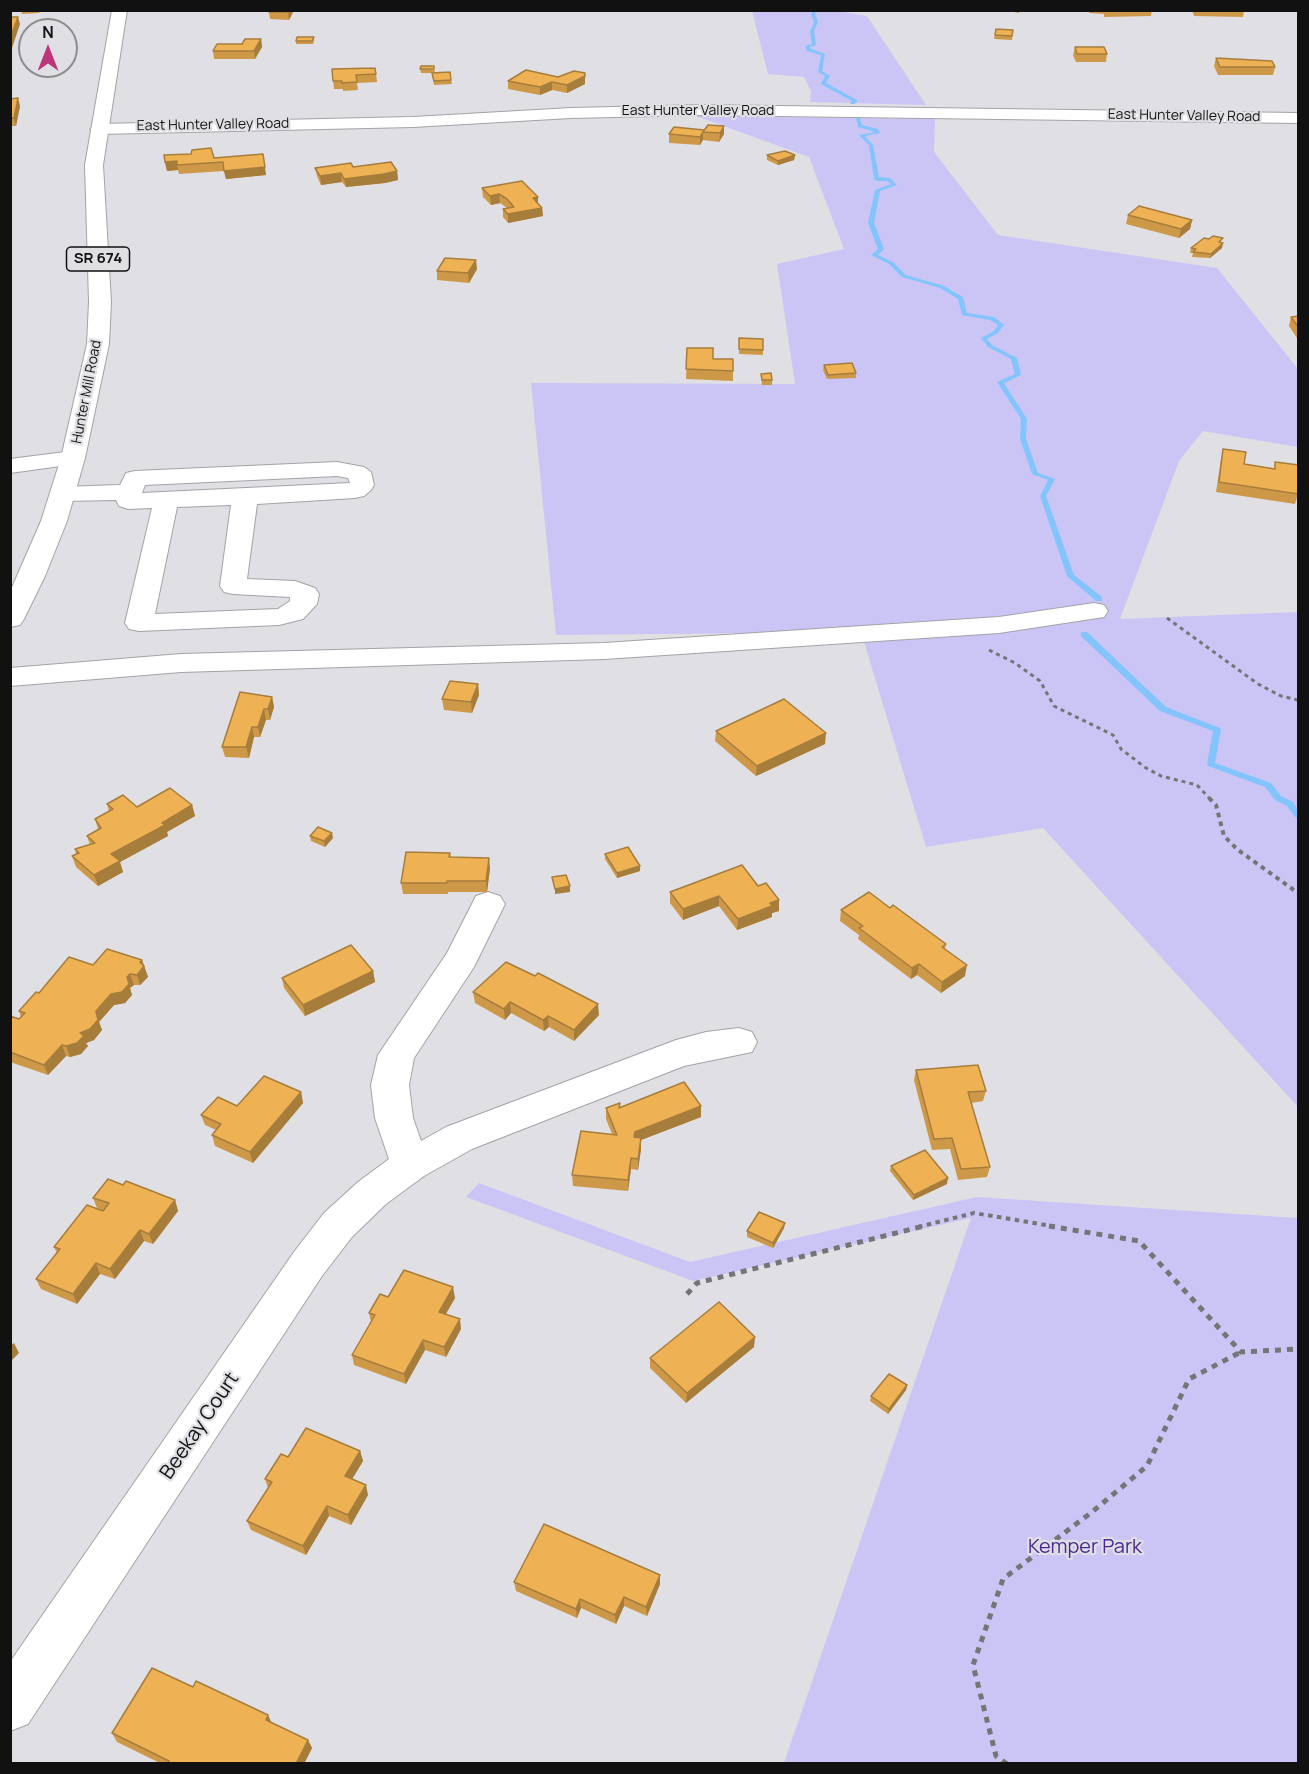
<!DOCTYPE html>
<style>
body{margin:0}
#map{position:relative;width:1309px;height:1774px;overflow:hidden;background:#e0dfe4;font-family:Manrope,sans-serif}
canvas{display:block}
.frame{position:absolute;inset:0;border:12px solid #111112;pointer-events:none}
.north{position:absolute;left:18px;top:18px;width:60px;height:60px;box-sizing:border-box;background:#e0dfe4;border:2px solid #8d8d90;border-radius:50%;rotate:0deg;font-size:16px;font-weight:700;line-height:24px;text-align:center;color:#111112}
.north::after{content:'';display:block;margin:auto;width:21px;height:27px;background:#bb367b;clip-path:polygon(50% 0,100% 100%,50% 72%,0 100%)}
</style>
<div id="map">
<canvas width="1309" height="1774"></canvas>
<div class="frame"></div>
<div class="north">N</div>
</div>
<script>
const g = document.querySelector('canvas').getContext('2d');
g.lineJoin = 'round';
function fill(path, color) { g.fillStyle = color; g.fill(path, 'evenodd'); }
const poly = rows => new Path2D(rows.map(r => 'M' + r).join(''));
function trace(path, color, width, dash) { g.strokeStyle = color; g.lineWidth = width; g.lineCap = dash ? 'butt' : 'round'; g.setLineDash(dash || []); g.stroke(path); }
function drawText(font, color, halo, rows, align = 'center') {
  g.font = font + ' Manrope,sans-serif'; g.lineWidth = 4.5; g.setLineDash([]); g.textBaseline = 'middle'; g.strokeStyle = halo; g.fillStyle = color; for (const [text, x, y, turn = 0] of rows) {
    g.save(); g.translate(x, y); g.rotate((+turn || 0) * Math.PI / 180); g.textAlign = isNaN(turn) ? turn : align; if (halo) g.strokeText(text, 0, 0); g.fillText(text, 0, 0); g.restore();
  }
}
fill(poly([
 [752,11,838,11,867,16,926,105,810,102,811,91,804,77,768,74],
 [696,116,935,119,934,152,998,235,1217,268,1298,369,1298,447,1203,431,1179,461,1120,619,1298,612,1298,1107,1043,828,926,847,861,632,556,635,531,383,795,384,777,264,844,249,809,157],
 [479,1183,690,1262,977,1197,1298,1218,1298,1763,784,1763,971,1218,693,1281,466,1197]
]), '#cbc5f6');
fill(poly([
 [814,10,819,10,815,14,818,22,814,31,816,45,810,47,811,49,825,54,822,71,830,76,826,83,857,100,857,102,854,104,850,104,852,101,821,84,825,76,818,72,821,55,807,51,805,46,812,44,810,31,814,22,811,14,814,10],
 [858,116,860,117,862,125,878,129,880,133,865,136,873,145,879,177,890,178,897,185,880,191,874,223,884,249,878,255,893,262,906,275,944,286,963,297,967,313,994,317,1004,325,998,333,987,339,992,345,1017,358,1021,375,1004,383,1027,419,1026,439,1038,473,1055,479,1046,496,1074,575,1102,597,1102,601,1096,601,1067,576,1040,496,1048,480,1032,474,1020,439,1021,419,997,382,1015,374,1011,359,988,347,981,338,994,331,998,325,990,320,962,315,958,299,940,288,902,277,889,264,871,255,878,249,868,223,875,190,891,184,887,181,877,181,874,179,869,145,859,135,875,132,858,127,856,117,858,116],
 [1081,632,1087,632,1166,707,1220,728,1221,730,1215,763,1271,783,1281,796,1293,802,1298,810,1298,818,1295,817,1287,806,1275,800,1265,787,1208,766,1207,764,1213,731,1160,711,1081,636,1081,632]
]), '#83c4fc');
const minor = poly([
 [702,105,1298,113,1298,123,702,115,571,118,413,127,99,134,90,129,99,124,413,117,571,108,702,105],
 [73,451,82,453,85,458,82,463,10,473,10,459,73,451],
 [337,462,364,467,371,472,374,485,371,490,364,496,355,498,257,504,247,579,295,581,315,588,319,594,317,604,303,619,279,625,139,631,129,629,125,623,152,508,128,509,119,506,116,500,62,501,53,499,50,494,53,489,62,487,120,485,126,473,135,471,337,462],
 [337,476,348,478,350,483,142,493,145,485,337,476],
 [231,505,220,586,224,592,233,594,290,597,290,601,278,609,155,614,177,507,231,505],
 [1094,603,1104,605,1108,611,1104,617,999,633,604,659,181,672,10,686,10,668,181,654,604,643,999,617,1094,603],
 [488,892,500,896,505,904,474,967,414,1058,409,1085,413,1118,421,1141,446,1127,676,1040,706,1032,739,1028,752,1032,757,1042,752,1052,684,1066,472,1149,424,1176,386,1204,352,1237,322,1276,28,1724,10,1731,10,1662,294,1252,324,1213,358,1182,389,1159,375,1118,371,1085,378,1055,447,953,476,896,488,892]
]);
const major = poly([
 [112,10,127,10,103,165,111,302,109,344,85,458,67,521,45,576,24,619,20,625,10,627,10,592,41,521,61,458,87,344,89,302,85,165,112,10]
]);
trace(minor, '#a3a3a7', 2);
trace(major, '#a3a3a7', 2);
trace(poly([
 [1167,618,1258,684,1281,696,1298,700],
 [989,650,1015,663,1040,681,1054,706,1113,735,1121,749,1146,768,1161,776,1197,785,1211,800]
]), '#757578', 3, [4, 4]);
trace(poly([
 [1209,798,1216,805,1224,836,1238,850,1298,893],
 [918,1227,974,1213,1058,1227]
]), '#757578', 4, [4.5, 4.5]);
trace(poly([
 [1049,1226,1139,1241,1241,1352,1298,1349],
 [687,1294,697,1283,924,1226],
 [1007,1764,996,1756,973,1665,1003,1579,1092,1512,1147,1466,1189,1379,1241,1352]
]), '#757578', 5, [6, 6]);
fill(minor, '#fff');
fill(major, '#fff');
fill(poly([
 [21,10,41,10,39,13,22,14],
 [294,10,289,20,270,19,269,12],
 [1003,10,1019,10,1019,13],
 [1089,10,1152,10,1151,16,1104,17,1104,14,1089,13],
 [1192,10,1244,10,1243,17,1194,16],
 [1274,10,1299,10,1299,12,1275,11],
 [996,29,1013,30,1012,40,994,39],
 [314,37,314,41,313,44,296,44,296,41],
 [261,39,262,47,255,59,214,59,213,51],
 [1075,47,1107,54,1106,62,1076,62,1073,55],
 [1216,58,1275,67,1273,75,1218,75,1214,66],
 [332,69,376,74,377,82,357,83,358,90,343,91,343,89,334,89],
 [420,69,435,70,434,73,451,80,452,84,434,85,432,73,421,73],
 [508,81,585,84,567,93,552,90,540,95,508,89],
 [10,99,20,106,16,126,10,126],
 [674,127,724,134,719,142,703,140,700,145,669,143,669,134],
 [767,155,795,155,794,160,778,165,767,160],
 [214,158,266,175,226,179,224,171,179,174,178,170,167,171,165,162],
 [353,167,397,171,398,180,385,183,346,187,342,182,321,185,317,176,315,168],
 [482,188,538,197,538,204,542,208,543,216,508,223,503,217,503,209,507,208,500,203,491,205,483,197],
 [1128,215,1192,220,1190,229,1179,238,1126,224],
 [1222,243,1222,248,1210,258,1192,257,1193,253,1190,253,1191,248],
 [477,269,469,283,437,280,437,271],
 [1299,316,1299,341,1289,326,1291,317],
 [739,338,763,339,763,355,739,354],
 [687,348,713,359,733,359,733,381,686,379],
 [824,365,856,373,856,378,827,379,823,370],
 [761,374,772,380,772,385,762,385],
 [1223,449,1244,464,1274,469,1275,462,1298,494,1295,504,1216,492,1221,459],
 [478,684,479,695,472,713,444,710,442,699],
 [272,697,274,707,270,720,266,720,260,737,254,737,249,758,225,757,222,747],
 [716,731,825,744,756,776,715,741],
 [107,804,137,807,192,805,195,816,167,832,168,836,120,862,123,872,98,886,76,867,72,856,76,854,75,849,90,845,87,836,98,829,95,819,109,811],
 [310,836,333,838,325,847,311,841],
 [450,853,451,857,490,868,487,892,448,892,448,894,403,894,401,883],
 [605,854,640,871,617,878,605,859],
 [742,865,779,911,772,913,772,917,737,930,719,906,683,920,670,903,670,892],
 [890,908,946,944,945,949,965,976,941,993,917,975,911,979,858,939,859,935,840,921,841,910],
 [142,960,148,977,140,985,134,985,130,988,132,995,125,1003,114,1005,99,1022,102,1030,94,1040,86,1043,88,1046,81,1054,70,1057,66,1056,48,1075,10,1062,10,1016,19,1019,21,1017,19,1011,39,993,93,965],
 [373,971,375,982,305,1016,284,988,282,978],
 [473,992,599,1015,574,1041,549,1027,544,1031,511,1013,505,1020,475,1003],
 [916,1070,986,1091,983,1101,971,1103,990,1167,987,1177,958,1180,950,1149,932,1150,914,1080],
 [301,1092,303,1103,253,1163,215,1146,212,1135,216,1130,205,1125,201,1115,237,1106],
 [620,1107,701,1117,641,1140,641,1149,638,1170,631,1169,628,1191,573,1186,572,1175,612,1134,606,1119,606,1108],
 [891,1166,947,1184,913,1200,890,1171],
 [123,1185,175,1200,178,1211,153,1244,144,1241,115,1279,100,1274,77,1304,41,1289,36,1279,57,1253,54,1247,103,1211,97,1208,93,1198],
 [784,1228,773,1248,747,1237,747,1231],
 [388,1297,455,1298,446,1314,461,1329,446,1357,425,1350,406,1384,354,1365,352,1355,371,1322,369,1313],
 [754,1347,686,1403,650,1368,650,1358],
 [907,1385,906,1390,888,1414,870,1401,871,1396],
 [360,1451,363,1461,352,1479,368,1495,351,1525,329,1516,306,1555,251,1530,247,1521,268,1488,265,1479,288,1457],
 [514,1582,660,1584,647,1616,624,1606,616,1624,581,1608,577,1618,516,1591],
 [193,1687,268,1715,271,1722,308,1740,312,1748,304,1764,162,1764,117,1742,112,1733]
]), '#cd9949');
fill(poly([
 [289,10,294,10,289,20,288,12],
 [18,17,20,24,12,48,10,38],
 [261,39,262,47,255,59,254,51],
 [585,76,585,84,567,93,567,85],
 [552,82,552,90,540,95,540,87],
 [18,98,20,106,16,126,14,118],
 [724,126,724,134,719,142,720,133],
 [703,132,703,140,700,145,700,137],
 [795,155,794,160,778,165,778,161],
 [177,161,178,170,167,171,165,162],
 [265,167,266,175,226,179,224,171],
 [397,171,398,180,385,183,346,187,344,179],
 [341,173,342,182,321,185,320,176],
 [499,194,500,203,491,205,490,196],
 [538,197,538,206,533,198],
 [542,208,543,216,508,223,508,214],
 [1192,220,1190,229,1179,238,1181,229],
 [1223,243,1222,248,1210,258,1211,254],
 [476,260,477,269,469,283,468,273],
 [478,684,479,695,472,713,471,702],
 [272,697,274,707,270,720,268,709],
 [264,709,266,720,260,737,258,727],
 [252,727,254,737,249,758,246,747],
 [826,733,825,744,756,776,757,766],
 [192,805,195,816,167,832,168,836,120,862,123,872,98,886,94,875,111,854],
 [332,833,333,838,325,847,324,841],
 [489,858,490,868,487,892,486,881],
 [640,866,640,871,617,878,617,873],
 [570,886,570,892,555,894,555,889],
 [719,896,719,906,683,920,683,909],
 [779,900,779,911,772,913,772,917,737,930,738,919,770,903],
 [142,960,148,977,140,985,137,975,140,962],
 [919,964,917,975,911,979,912,968],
 [967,965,965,976,941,993,942,982],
 [373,971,375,982,305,1016,303,1005],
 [130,974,134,985,130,988,132,995,125,1003,114,1005,99,1022,102,1030,94,1040,86,1043,88,1046,81,1054,70,1057,66,1046,80,1033,96,1011],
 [510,1002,511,1013,505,1020,504,1009],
 [598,1004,599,1015,574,1041,574,1030],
 [548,1016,549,1027,544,1031,543,1020],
 [62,1045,66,1056,48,1075,44,1065],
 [301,1092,303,1103,253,1163,250,1152],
 [701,1106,701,1117,641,1140,641,1149,638,1170,638,1159,634,1137,635,1132],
 [631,1158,631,1169,628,1191,628,1180],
 [948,1178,947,1184,913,1200,914,1195],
 [175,1200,178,1211,153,1244,149,1234],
 [785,1223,784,1228,773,1248,773,1243],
 [140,1230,144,1241,115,1279,110,1269],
 [96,1263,100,1274,77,1304,73,1294],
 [453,1287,455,1298,441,1322,439,1312],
 [460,1319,461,1329,446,1357,444,1347],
 [755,1337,754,1347,686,1403,687,1393],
 [423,1340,425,1350,406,1384,404,1374],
 [14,1343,19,1353,10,1362,10,1346],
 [907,1385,906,1390,888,1414,889,1409],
 [360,1451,363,1461,348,1486,345,1476],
 [366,1485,368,1495,351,1525,348,1515],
 [327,1506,329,1516,306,1555,303,1546],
 [660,1575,660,1584,647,1616,646,1607],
 [624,1597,624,1606,616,1624,615,1615],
 [580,1599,581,1608,577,1618,576,1609],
 [268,1715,272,1724,266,1720],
 [308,1740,312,1748,304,1764,296,1764]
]), '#a77d3c');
const building = poly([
 [269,10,289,10,288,12,269,12,269,10],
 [10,17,18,17,10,38,10,17],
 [996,29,1013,30,1012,36,995,35,996,29],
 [297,37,314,37,312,41,296,41,297,37],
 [245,39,261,39,254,51,213,51,217,44,242,44,245,39],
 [1075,47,1104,47,1107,54,1077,54,1075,47],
 [1216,58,1272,61,1275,67,1220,67,1216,58],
 [421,66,434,66,434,69,420,69,421,66],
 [375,68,376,74,356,75,357,82,342,83,342,81,333,81,332,69,375,68],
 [526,70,558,77,574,71,585,73,585,76,567,85,552,82,540,87,508,81,526,70],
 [450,72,451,80,434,81,432,73,450,72],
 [18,98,14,118,10,118,10,99,18,98],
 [708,125,724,126,720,133,703,132,708,125],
 [674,127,704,130,700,137,669,134,674,127],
 [211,148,214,158,263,154,265,167,224,171,223,162,177,165,177,161,165,162,164,155,191,154,192,150,211,148],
 [785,151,795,155,778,161,767,155,785,151],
 [391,162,397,171,384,174,344,179,341,173,320,176,315,168,351,163,353,167,391,162],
 [522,181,538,197,533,198,542,208,508,214,503,209,514,207,507,199,499,194,490,196,482,188,522,181],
 [1139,206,1192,220,1181,229,1128,215,1139,206],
 [1213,236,1223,238,1219,242,1223,243,1211,254,1193,252,1196,249,1191,248,1204,238,1209,239,1213,236],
 [445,258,476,260,468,273,437,271,445,258],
 [1299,316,1299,328,1291,317,1299,316],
 [739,338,763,339,763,350,739,349,739,338],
 [687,348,713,348,713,359,733,359,733,371,686,369,687,348],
 [852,363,856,373,828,375,824,365,852,363],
 [771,373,772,380,762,380,761,374,771,373],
 [1223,449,1246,452,1244,464,1275,469,1275,462,1299,465,1298,494,1219,482,1223,449],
 [450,681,478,684,471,702,442,699,450,681],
 [240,692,272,697,268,709,264,709,258,727,252,727,246,747,222,747,240,692],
 [784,699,826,733,757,766,716,731,784,699],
 [170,788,192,805,162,823,165,825,111,854,120,861,94,875,72,856,79,853,75,849,95,843,87,836,101,828,95,819,113,809,107,804,123,795,137,807,170,788],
 [318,827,332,833,324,841,310,836,318,827],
 [628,847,640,866,617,873,605,854,628,847],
 [406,852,450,853,449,857,489,858,486,881,447,881,447,883,401,883,406,852],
 [742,865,758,886,766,883,779,900,770,903,772,906,738,919,719,896,683,909,670,892,742,865],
 [566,875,570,886,555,889,552,877,566,875],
 [869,892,890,908,893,905,946,944,942,947,967,965,942,982,919,964,912,968,859,928,863,926,841,910,869,892],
 [351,945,373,971,303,1005,282,978,351,945],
 [107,949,142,960,140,962,144,966,137,975,130,974,127,977,129,984,122,992,111,994,96,1011,98,1020,90,1029,80,1033,84,1036,77,1043,66,1046,62,1045,44,1065,10,1052,10,1016,19,1019,25,1013,19,1011,36,992,39,993,69,957,93,965,107,949],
 [506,962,535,976,538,973,598,1004,574,1030,548,1016,543,1020,510,1002,504,1009,473,992,506,962],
 [978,1065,986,1091,968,1092,990,1167,961,1169,952,1138,934,1139,916,1070,978,1065],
 [264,1076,301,1092,250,1152,212,1135,221,1124,201,1115,218,1097,237,1106,264,1076],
 [684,1082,701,1106,635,1132,634,1137,641,1138,638,1159,631,1158,628,1180,572,1175,581,1131,617,1135,606,1108,620,1103,619,1108,684,1082],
 [925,1150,948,1178,914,1195,891,1166,925,1150],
 [108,1179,123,1185,126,1181,175,1200,149,1234,140,1230,110,1269,96,1263,73,1294,36,1279,60,1249,54,1247,87,1205,103,1211,109,1203,93,1198,108,1179],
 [759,1212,785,1223,773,1243,747,1231,759,1212],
 [404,1270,453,1287,439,1312,460,1319,444,1347,423,1340,404,1374,352,1355,375,1315,369,1313,380,1294,388,1297,404,1270],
 [719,1302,755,1337,687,1393,650,1358,719,1302],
 [889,1374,907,1385,889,1409,871,1396,889,1374],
 [306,1428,360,1451,345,1476,366,1485,348,1515,327,1506,303,1546,247,1521,272,1482,265,1479,281,1454,288,1457,306,1428],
 [544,1524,660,1575,646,1607,624,1597,615,1615,580,1599,576,1609,514,1582,544,1524],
 [152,1668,193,1687,196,1681,268,1715,266,1720,308,1740,296,1764,168,1764,169,1761,112,1733,152,1668]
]);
fill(building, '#eeb255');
trace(building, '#a77d3c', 1.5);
drawText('14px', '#111112', '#e0dfe4', [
 ["East Hunter Valley Road",698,111],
 ["East Hunter Valley Road",1184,116,1],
 ["East Hunter Valley Road",213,125,-1],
 ["Hunter Mill Road",87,392,-79]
]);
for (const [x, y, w] of [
 [98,259,63]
]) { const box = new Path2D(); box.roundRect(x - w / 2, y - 12, w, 24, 4.5); g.fillStyle = '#e0dfe4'; g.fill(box); trace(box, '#111112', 1.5); }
drawText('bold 15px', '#111112', null, [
 ["SR 674",98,259]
]);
drawText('20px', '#111112', '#e0dfe4', [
 ["Beekay Court",200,1426,-56]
]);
drawText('20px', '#4a2a92', '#e0dfe4', [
 ["Kemper Park",1085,1547]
]);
</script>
